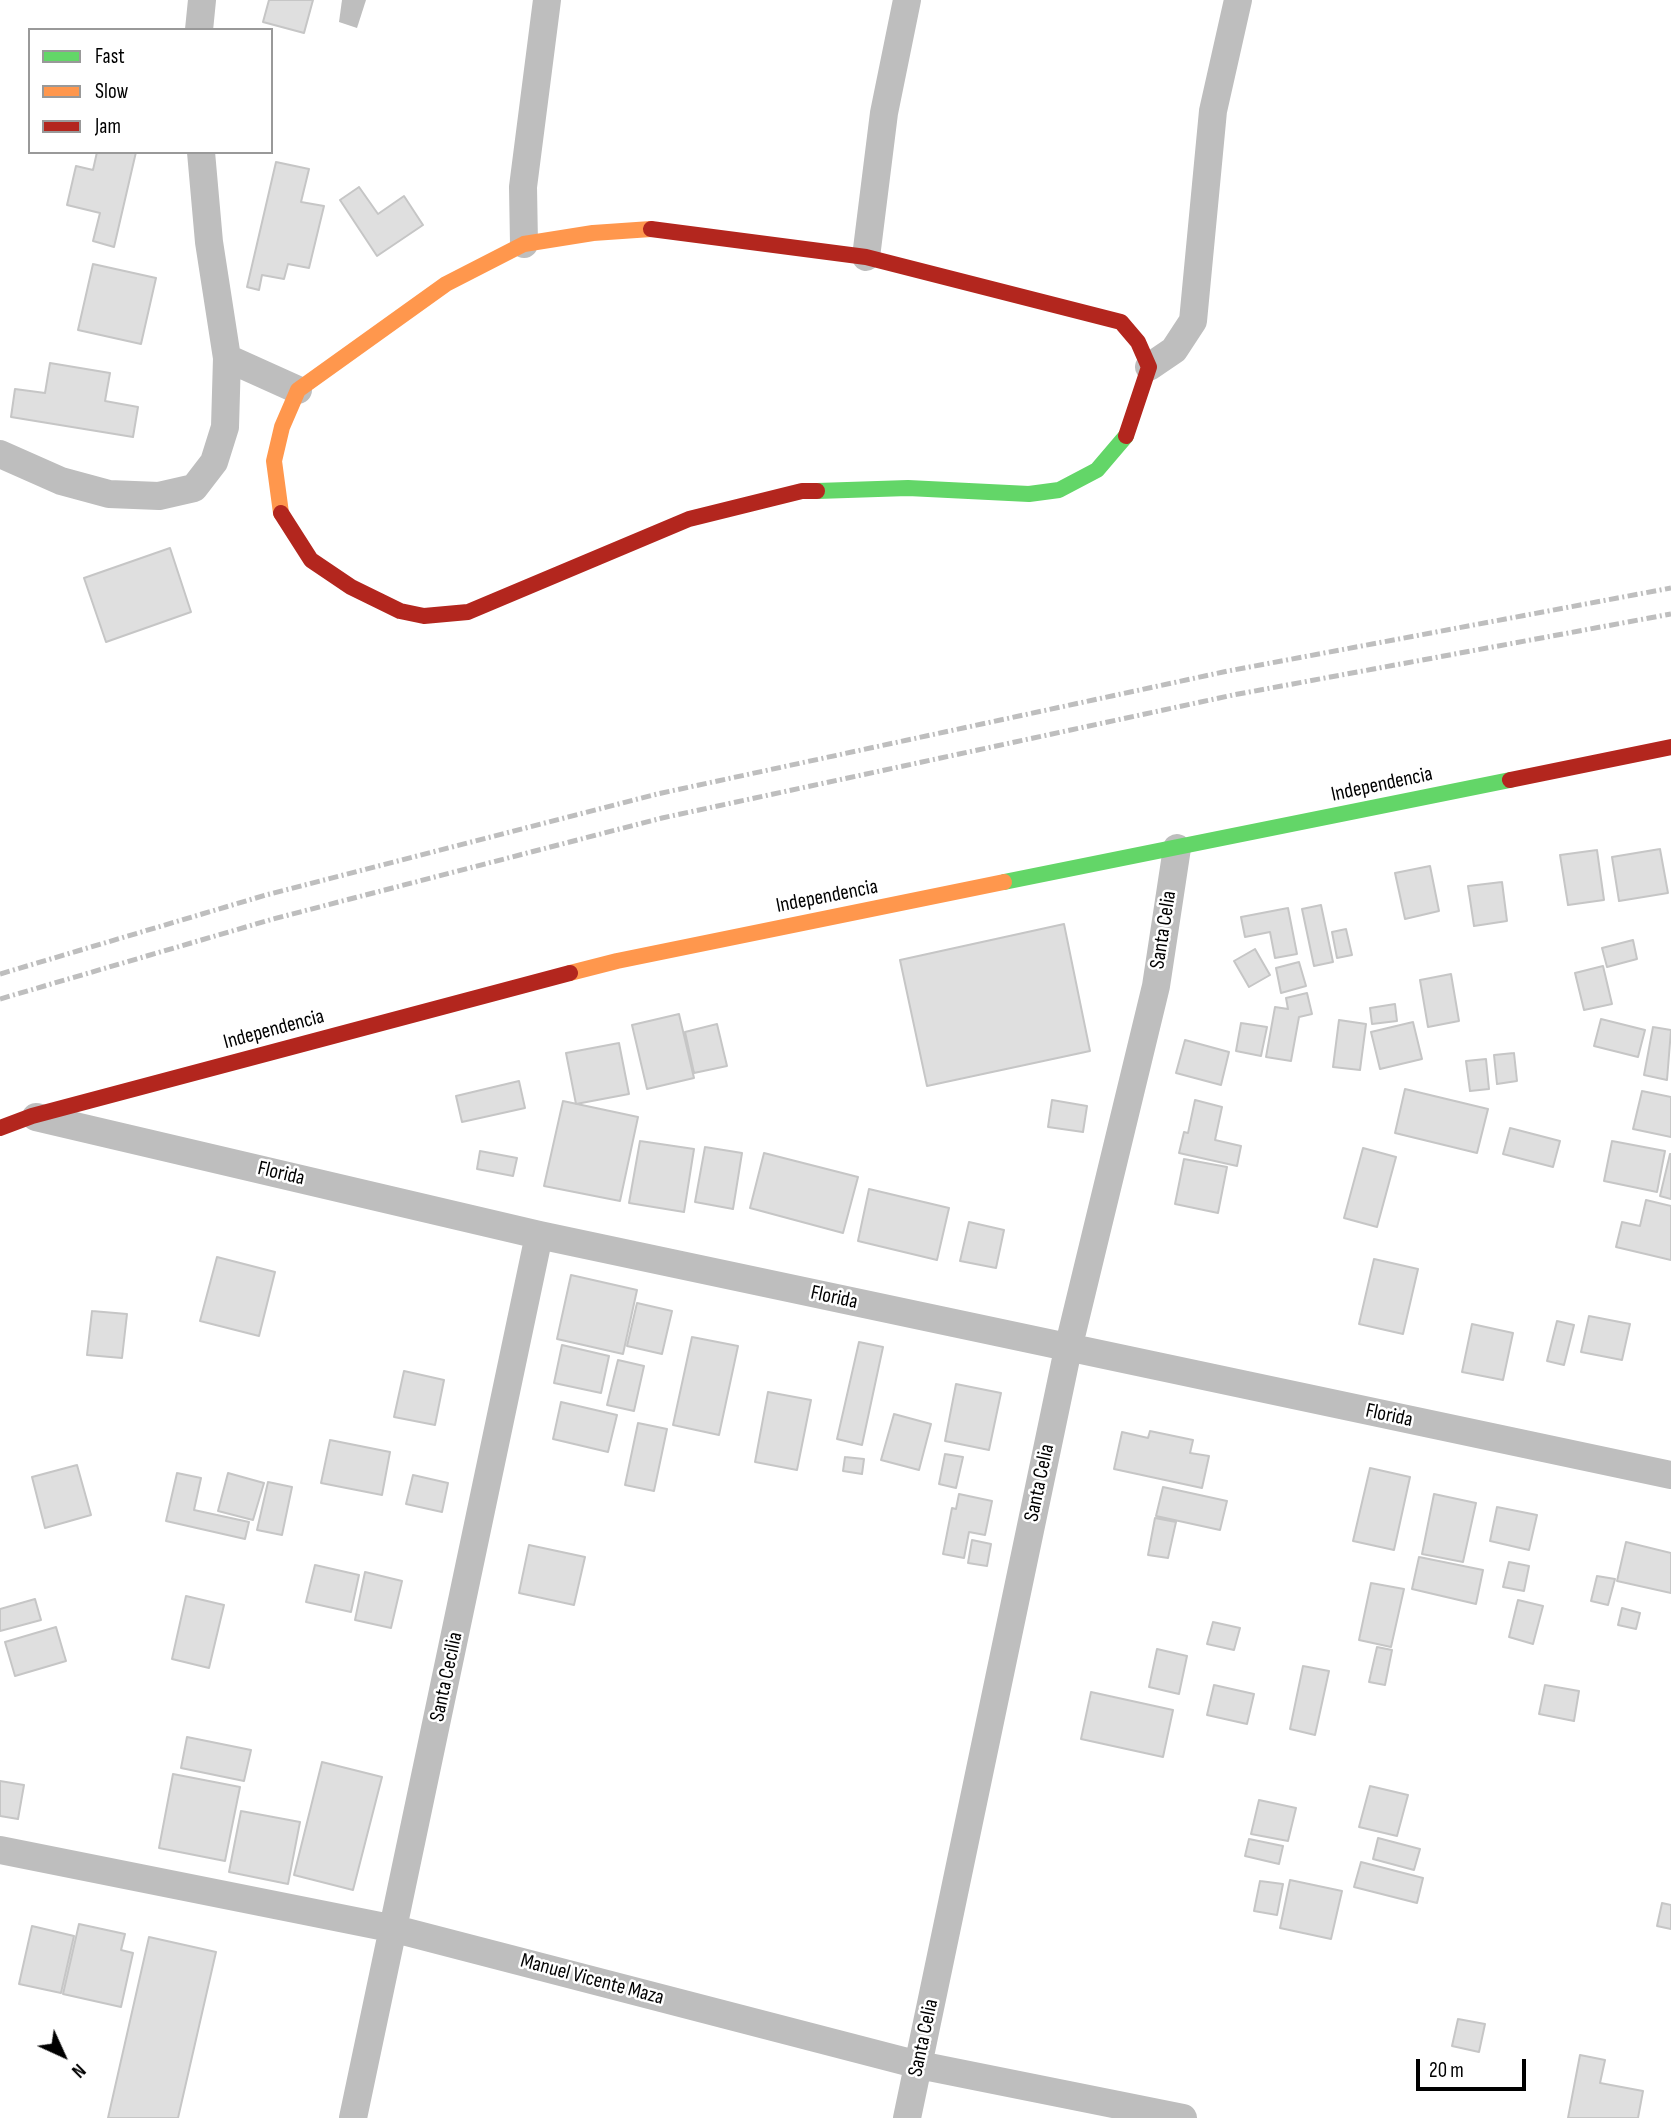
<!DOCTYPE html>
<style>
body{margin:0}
#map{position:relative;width:1671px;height:2118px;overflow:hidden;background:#fff;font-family:"Sofia Sans Condensed",sans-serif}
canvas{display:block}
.legend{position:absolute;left:28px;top:28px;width:245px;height:126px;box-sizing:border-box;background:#fff;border:2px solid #999;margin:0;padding:9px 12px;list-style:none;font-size:21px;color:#000}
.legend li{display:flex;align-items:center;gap:14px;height:35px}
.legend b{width:35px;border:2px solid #999}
.north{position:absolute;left:28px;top:2020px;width:70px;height:70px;-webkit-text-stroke:5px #fff;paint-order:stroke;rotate:135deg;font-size:19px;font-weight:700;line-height:28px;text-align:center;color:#000}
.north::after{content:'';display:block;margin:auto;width:24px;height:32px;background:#000;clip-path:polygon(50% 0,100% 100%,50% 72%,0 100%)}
.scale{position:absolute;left:1416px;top:2059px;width:110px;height:32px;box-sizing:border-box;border:4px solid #000;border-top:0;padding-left:9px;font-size:21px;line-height:24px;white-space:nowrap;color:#000;-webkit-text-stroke:5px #fff;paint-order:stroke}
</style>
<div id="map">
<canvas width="1671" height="2118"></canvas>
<ul class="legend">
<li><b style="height:9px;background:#63d668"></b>Fast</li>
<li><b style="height:9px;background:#ff974d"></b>Slow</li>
<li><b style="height:9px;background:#b3261e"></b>Jam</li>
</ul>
<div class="north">N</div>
<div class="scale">20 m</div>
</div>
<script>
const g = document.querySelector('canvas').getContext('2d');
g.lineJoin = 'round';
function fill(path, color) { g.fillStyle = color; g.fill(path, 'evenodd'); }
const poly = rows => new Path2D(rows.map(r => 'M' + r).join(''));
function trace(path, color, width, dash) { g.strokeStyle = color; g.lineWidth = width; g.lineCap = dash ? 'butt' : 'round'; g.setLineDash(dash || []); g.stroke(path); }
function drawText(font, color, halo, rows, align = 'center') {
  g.font = font + ' "Sofia Sans Condensed",sans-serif'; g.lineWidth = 5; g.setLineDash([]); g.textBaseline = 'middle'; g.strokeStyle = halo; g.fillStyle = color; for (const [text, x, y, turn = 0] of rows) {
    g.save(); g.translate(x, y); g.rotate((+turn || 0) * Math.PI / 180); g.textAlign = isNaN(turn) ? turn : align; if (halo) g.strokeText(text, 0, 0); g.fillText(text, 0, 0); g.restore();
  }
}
fill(poly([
 [342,0,366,0,357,28,339,22]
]), '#bebebe');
const building = poly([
 [269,0,313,0,304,33,263,22,269,0],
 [97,152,136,152,114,247,93,241,100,213,67,205,76,166,93,170,97,152],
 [276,162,309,169,301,202,324,206,309,268,288,264,284,279,262,275,259,290,247,287,276,162],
 [359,187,378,214,404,196,423,225,377,256,340,200,359,187],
 [93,264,156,278,141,344,78,330,93,264],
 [50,363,110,373,105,401,138,407,133,437,11,417,15,389,45,393,50,363],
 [170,548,191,612,106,642,84,578,170,548],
 [1660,849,1668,893,1619,901,1612,857,1660,849],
 [1597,850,1604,900,1568,905,1560,855,1597,850],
 [1430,866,1439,911,1405,919,1395,873,1430,866],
 [1502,882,1507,921,1474,926,1468,886,1502,882],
 [1321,905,1333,962,1314,966,1302,909,1321,905],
 [1288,908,1297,954,1275,958,1270,932,1245,937,1241,917,1288,908],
 [1064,924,1090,1051,927,1086,900,960,1064,924],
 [1346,929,1352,955,1337,958,1332,932,1346,929],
 [1633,940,1637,959,1607,967,1602,948,1633,940],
 [1255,949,1270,975,1249,987,1234,961,1255,949],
 [1299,962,1306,986,1281,993,1276,968,1299,962],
 [1603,966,1612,1004,1584,1010,1575,973,1603,966],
 [1451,974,1459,1021,1428,1027,1420,980,1451,974],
 [1307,993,1312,1014,1299,1017,1291,1061,1266,1057,1275,1007,1288,1009,1286,998,1307,993],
 [1395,1004,1397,1021,1372,1024,1370,1008,1395,1004],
 [679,1014,694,1078,647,1089,632,1025,679,1014],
 [1601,1019,1645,1030,1638,1057,1594,1046,1601,1019],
 [1339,1020,1366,1024,1360,1070,1333,1067,1339,1020],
 [1413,1022,1422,1059,1380,1069,1371,1032,1413,1022],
 [1241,1023,1267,1027,1261,1056,1236,1051,1241,1023],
 [717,1024,727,1066,694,1073,685,1032,717,1024],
 [1653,1027,1671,1030,1667,1080,1644,1075,1653,1027],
 [1185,1040,1229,1052,1221,1085,1176,1073,1185,1040],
 [619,1043,629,1094,576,1104,566,1053,619,1043],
 [1514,1053,1517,1081,1497,1084,1494,1055,1514,1053],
 [1486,1059,1489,1089,1470,1091,1466,1061,1486,1059],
 [519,1081,525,1108,462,1122,456,1096,519,1081],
 [1405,1089,1488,1109,1477,1153,1395,1133,1405,1089],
 [1642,1091,1671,1097,1671,1137,1633,1129,1642,1091],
 [1052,1100,1087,1106,1083,1132,1048,1127,1052,1100],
 [1195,1100,1222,1107,1215,1140,1241,1146,1237,1166,1179,1153,1184,1132,1188,1133,1195,1100],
 [563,1101,638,1117,620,1201,544,1186,563,1101],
 [1510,1128,1560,1141,1553,1167,1503,1154,1510,1128],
 [640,1141,694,1149,684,1212,629,1203,640,1141],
 [1612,1141,1665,1151,1657,1192,1604,1181,1612,1141],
 [705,1147,742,1153,733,1209,695,1202,705,1147],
 [1363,1148,1396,1157,1377,1227,1344,1218,1363,1148],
 [480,1151,517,1158,513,1176,477,1169,480,1151],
 [764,1153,858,1177,843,1233,750,1208,764,1153],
 [1670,1154,1671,1154,1671,1199,1660,1196,1670,1154],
 [1184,1159,1227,1167,1218,1213,1175,1204,1184,1159],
 [869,1189,949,1208,937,1260,858,1241,869,1189],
 [1646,1200,1671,1206,1671,1260,1616,1247,1622,1222,1640,1226,1646,1200],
 [969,1222,1004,1230,996,1268,960,1261,969,1222],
 [217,1257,275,1272,259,1336,200,1321,217,1257],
 [1374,1259,1418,1269,1403,1334,1359,1324,1374,1259],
 [571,1275,637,1290,623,1354,557,1339,571,1275],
 [637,1303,672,1311,662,1354,627,1346,637,1303],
 [92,1311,127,1314,122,1358,87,1355,92,1311],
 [1589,1316,1630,1324,1622,1360,1581,1352,1589,1316],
 [1557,1321,1574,1325,1564,1365,1547,1361,1557,1321],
 [1472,1324,1513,1333,1503,1380,1462,1372,1472,1324],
 [692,1337,738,1346,719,1435,673,1425,692,1337],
 [859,1342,883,1347,862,1445,837,1439,859,1342],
 [562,1345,609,1356,601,1393,554,1383,562,1345],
 [618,1360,644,1366,634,1411,607,1405,618,1360],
 [404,1371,444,1380,435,1425,394,1417,404,1371],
 [956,1384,1001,1393,989,1450,945,1441,956,1384],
 [768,1392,811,1400,797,1470,755,1462,768,1392],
 [561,1402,617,1415,608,1452,553,1439,561,1402],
 [894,1414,931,1424,919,1470,881,1460,894,1414],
 [638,1423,667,1429,654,1491,625,1485,638,1423],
 [1150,1431,1193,1440,1190,1453,1209,1456,1202,1488,1114,1469,1122,1432,1148,1438,1150,1431],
 [330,1440,390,1452,382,1495,321,1483,330,1440],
 [945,1454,963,1457,956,1488,939,1484,945,1454],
 [845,1457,864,1459,862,1474,843,1471,845,1457],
 [77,1465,91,1515,45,1528,32,1477,77,1465],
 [1370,1468,1410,1477,1394,1550,1353,1541,1370,1468],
 [177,1473,201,1478,194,1510,249,1522,245,1539,166,1521,177,1473],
 [228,1473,264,1483,253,1520,218,1511,228,1473],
 [413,1475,448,1483,442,1512,406,1504,413,1475],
 [268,1482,292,1487,282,1535,257,1530,268,1482],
 [1163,1487,1227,1501,1220,1530,1156,1516,1163,1487],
 [959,1494,992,1501,985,1535,969,1532,964,1558,943,1554,952,1508,956,1509,959,1494],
 [1434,1494,1476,1503,1463,1562,1422,1554,1434,1494],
 [1497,1507,1537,1515,1529,1550,1490,1541,1497,1507],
 [1155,1518,1176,1522,1168,1558,1148,1555,1155,1518],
 [972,1540,991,1544,987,1566,968,1563,972,1540],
 [1626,1542,1671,1553,1671,1593,1617,1581,1626,1542],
 [529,1545,585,1557,574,1605,519,1593,529,1545],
 [1419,1557,1483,1570,1476,1604,1412,1589,1419,1557],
 [1509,1562,1529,1566,1524,1591,1503,1587,1509,1562],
 [315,1565,359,1575,351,1612,306,1602,315,1565],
 [365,1572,402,1581,391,1628,355,1620,365,1572],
 [1597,1576,1615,1579,1608,1605,1591,1601,1597,1576],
 [1371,1583,1404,1589,1391,1647,1359,1640,1371,1583],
 [186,1596,224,1605,209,1668,172,1659,186,1596],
 [35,1599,41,1620,0,1631,0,1609,35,1599],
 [1518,1600,1543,1606,1533,1644,1509,1637,1518,1600],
 [1622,1608,1640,1613,1636,1629,1618,1625,1622,1608],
 [1213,1622,1240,1628,1234,1650,1207,1644,1213,1622],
 [56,1627,66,1661,15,1676,5,1642,56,1627],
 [1377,1647,1392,1650,1385,1685,1369,1682,1377,1647],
 [1157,1649,1187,1656,1179,1694,1149,1687,1157,1649],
 [1303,1666,1329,1671,1315,1735,1290,1729,1303,1666],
 [1214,1685,1254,1694,1247,1724,1207,1715,1214,1685],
 [1545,1685,1579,1691,1574,1721,1539,1714,1545,1685],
 [1091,1692,1173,1710,1163,1757,1081,1739,1091,1692],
 [187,1737,251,1750,244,1781,181,1768,187,1737],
 [322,1762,382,1777,353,1890,294,1875,322,1762],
 [173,1774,240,1787,225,1861,159,1848,173,1774],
 [0,1781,24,1785,18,1819,0,1816,0,1781],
 [1370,1786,1408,1795,1397,1836,1359,1827,1370,1786],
 [1259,1800,1296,1808,1288,1841,1251,1834,1259,1800],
 [241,1811,300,1822,288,1884,229,1872,241,1811],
 [1378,1838,1420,1849,1414,1870,1373,1859,1378,1838],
 [1249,1839,1283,1846,1279,1864,1245,1856,1249,1839],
 [1361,1862,1423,1878,1417,1903,1354,1887,1361,1862],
 [1290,1880,1342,1891,1331,1939,1280,1928,1290,1880],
 [1260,1881,1283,1884,1277,1915,1254,1911,1260,1881],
 [1662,1903,1671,1905,1671,1929,1657,1926,1662,1903],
 [79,1924,125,1934,121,1950,133,1953,121,2007,63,1994,79,1924],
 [32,1926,74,1936,61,1993,19,1984,32,1926],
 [149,1937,216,1952,178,2118,108,2118,149,1937],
 [1458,2019,1485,2024,1479,2052,1452,2046,1458,2019],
 [1580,2055,1605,2060,1600,2083,1643,2091,1638,2118,1568,2118,1580,2055]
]);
fill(building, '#dfdfdf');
trace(building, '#c6c6c6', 2);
trace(poly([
 [199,30,202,0],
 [524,244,523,187,547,0],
 [866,257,884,113,907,0],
 [227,358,298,390],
 [1149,367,1174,350,1193,321,1213,111,1238,0],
 [0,454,61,481,109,494,159,496,194,488,214,462,225,427,227,358,209,242,201,152],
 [36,1117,539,1235,1671,1475],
 [0,1850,395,1929,919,2065,1183,2118],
 [353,2118,539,1235],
 [907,2118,1068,1349,1156,986,1177,848]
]), '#bebebe', 28);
trace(poly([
 [817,491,908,488,1029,494,1059,490,1097,470,1126,436],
 [1004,882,1510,780]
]), '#63d668', 16);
trace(poly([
 [281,513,274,461,282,427,298,390,446,284,524,244,593,233,651,229],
 [570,973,617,961,1004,882]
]), '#ff974d', 16);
trace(poly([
 [651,229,866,257,1121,322,1138,342,1149,367,1126,436],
 [281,513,311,560,351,587,400,611,424,616,468,612,689,519,802,491,817,491],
 [1510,780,1671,747],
 [0,1128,32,1116,570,973]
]), '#b3261e', 16);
trace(poly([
 [0,974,266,895,657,794,1228,671,1671,588],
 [0,999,273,919,662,818,1233,695,1671,614]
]), '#bebebe', 5, [10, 3.5, 2, 3.5]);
drawText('21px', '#000', '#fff', [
 ["Independencia",1382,785,-12],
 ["Independencia",827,897,-11],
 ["Santa Celia",1164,930,-81],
 ["Independencia",274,1030,-15],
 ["Florida",281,1174,13],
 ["Florida",834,1298,12],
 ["Florida",1389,1416,12],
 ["Santa Celia",1040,1483,-78],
 ["Santa Cecilia",447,1677,-78],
 ["Manuel Vicente Maza",592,1980,15],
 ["Santa Celia",924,2038,-78]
]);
</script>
